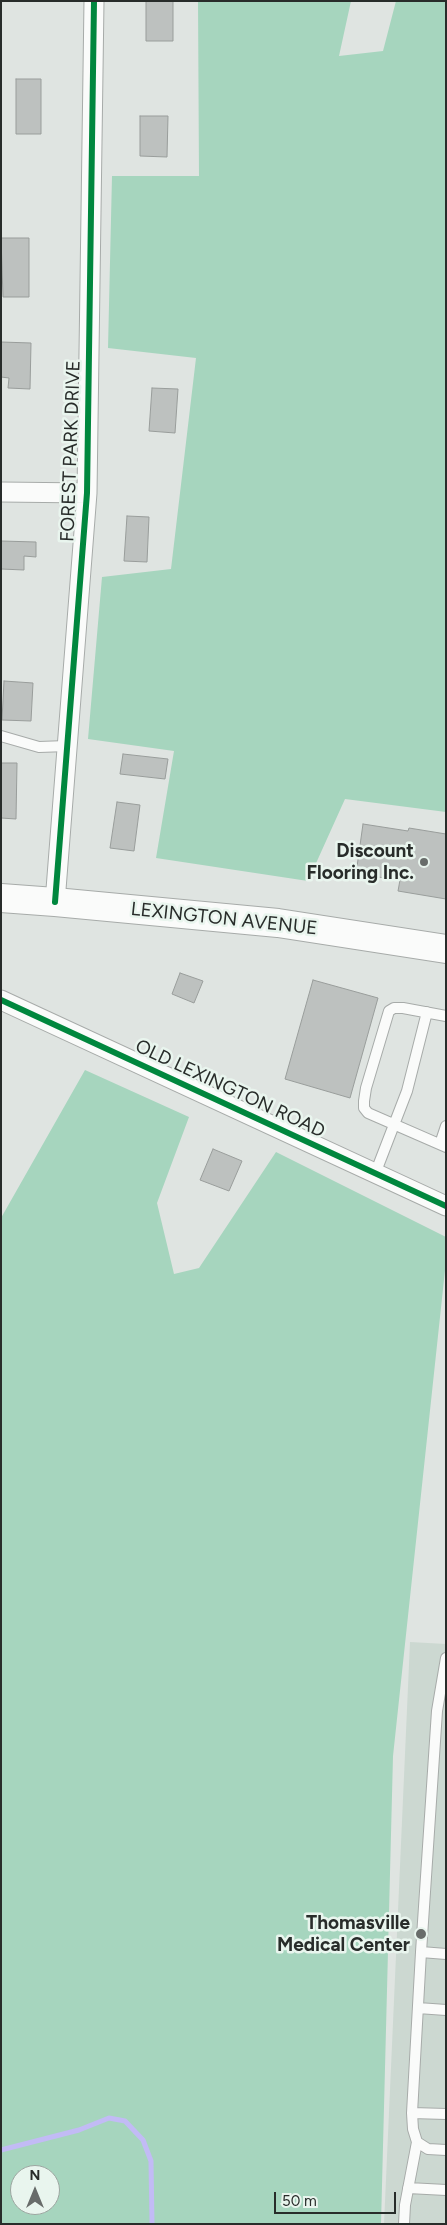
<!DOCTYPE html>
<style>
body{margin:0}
#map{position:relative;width:447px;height:2225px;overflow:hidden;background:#dfe4e1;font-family:Figtree,sans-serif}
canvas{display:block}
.frame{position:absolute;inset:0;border:2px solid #282c2a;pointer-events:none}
.north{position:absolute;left:10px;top:2165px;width:50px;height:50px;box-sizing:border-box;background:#e9f5ee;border:1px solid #9ca5a0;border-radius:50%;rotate:0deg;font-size:14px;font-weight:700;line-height:20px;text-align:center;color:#282c2a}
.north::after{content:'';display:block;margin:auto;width:18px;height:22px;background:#686c6a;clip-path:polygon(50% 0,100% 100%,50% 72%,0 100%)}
.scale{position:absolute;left:274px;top:2192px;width:122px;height:22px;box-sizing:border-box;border:2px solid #282c2a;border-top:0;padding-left:6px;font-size:15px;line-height:18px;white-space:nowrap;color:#282c2a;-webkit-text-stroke:4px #e9f5ee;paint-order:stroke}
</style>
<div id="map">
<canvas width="447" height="2225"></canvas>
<div class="frame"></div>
<div class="north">N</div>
<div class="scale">50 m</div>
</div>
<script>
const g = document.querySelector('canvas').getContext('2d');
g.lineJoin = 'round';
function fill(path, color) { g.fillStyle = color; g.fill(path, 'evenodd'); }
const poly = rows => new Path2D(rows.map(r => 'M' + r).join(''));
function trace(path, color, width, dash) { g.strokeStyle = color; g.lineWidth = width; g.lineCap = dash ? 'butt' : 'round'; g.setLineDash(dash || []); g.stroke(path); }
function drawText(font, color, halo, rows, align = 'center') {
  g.font = font + ' Figtree,sans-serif'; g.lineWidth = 5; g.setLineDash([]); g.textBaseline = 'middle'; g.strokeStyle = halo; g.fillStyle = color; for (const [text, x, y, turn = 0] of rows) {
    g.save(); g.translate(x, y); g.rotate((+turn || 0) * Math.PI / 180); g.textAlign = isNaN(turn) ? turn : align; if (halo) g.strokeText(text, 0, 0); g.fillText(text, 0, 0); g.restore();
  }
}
fill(poly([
 [410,1642,446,1644,446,2224,384,2224]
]), '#ccd8d1');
fill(poly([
 [198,1,351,1,339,56,383,51,396,1,446,1,446,812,345,799,308,881,156,858,174,751,88,739,102,577,171,569,196,358,108,348,112,176,199,176],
 [85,1070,189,1117,157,1203,174,1274,199,1268,276,1152,446,1237,446,1261,393,1756,381,2224,1,2224,1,1218],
 [20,2175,50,2175,50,2205,20,2205]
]), '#a6d5be');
trace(poly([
 [1,2150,79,2130,109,2118,125,2121,143,2140,151,2161,152,2224]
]), '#c2bbf5', 5);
const building = poly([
 [146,1,173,1,173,41,146,41,146,1],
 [16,79,41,79,41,134,16,134,16,79],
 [140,116,168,116,167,157,140,156,140,116],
 [1,238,29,238,29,297,3,297,1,238],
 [1,342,31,343,30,389,8,388,9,378,1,377,1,342],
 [152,388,178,389,175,433,149,431,152,388],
 [127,516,149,517,147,562,124,561,127,516],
 [1,541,36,542,36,557,24,556,24,570,1,569,1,541],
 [4,681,33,683,31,721,2,720,4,681],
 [123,754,168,759,165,779,120,774,123,754],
 [1,763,17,763,16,819,1,818,1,763],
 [117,802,140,805,134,851,110,848,117,802],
 [363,824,408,831,409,828,446,834,446,899,398,891,400,880,356,874,363,824],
 [180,973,203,981,194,1003,172,994,180,973],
 [313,980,378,998,350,1098,285,1079,313,980],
 [213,1149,242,1161,229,1191,200,1180,213,1149]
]);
fill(building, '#bdc1bf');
trace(building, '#999d9b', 1);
const lane = poly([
 [1,736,39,747,67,746],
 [446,1016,403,1008,394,1008,389,1011,366,1088,364,1101,364,1108,368,1113,446,1147],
 [440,1144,446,1126],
 [375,1174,407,1091,427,1012],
 [421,1952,446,1954],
 [418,2008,446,2010],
 [412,2113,446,2114],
 [417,2142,428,2149,446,2150],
 [408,2188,446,2190],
 [404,2224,405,2205,417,2142,413,2129,412,2113,421,1952,437,1711,446,1658]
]);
const street = poly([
 [1,492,87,493],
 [55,902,87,493,94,1],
 [1,1000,446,1206]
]);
const secondary = poly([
 [1,898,55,902,278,923,446,949]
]);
trace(lane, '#a7aba9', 12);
trace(street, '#a7aba9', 21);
trace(secondary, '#a7aba9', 30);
trace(lane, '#fafbfa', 10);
trace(street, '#fafbfa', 19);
trace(secondary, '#fafbfa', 28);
trace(poly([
 [55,902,87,493,94,1],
 [1,1000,446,1206]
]), '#00873e', 6);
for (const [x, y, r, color] of [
 [424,862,5,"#686c6a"],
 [421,1934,6,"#686c6a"]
]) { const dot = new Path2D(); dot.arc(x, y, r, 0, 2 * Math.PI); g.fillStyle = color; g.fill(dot); trace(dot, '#e9f5ee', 2); }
drawText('19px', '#282c2a', '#e9f5ee', [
 ["FOREST PARK DRIVE",71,451,-88],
 ["LEXINGTON AVENUE",224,919,6],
 ["OLD LEXINGTON ROAD",230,1089,25]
]);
drawText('bold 19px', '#282c2a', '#e9f5ee', [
 ["Discount",414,851],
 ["Flooring Inc.",414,873],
 ["Thomasville",410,1923],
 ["Medical Center",410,1945]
], 'right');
</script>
